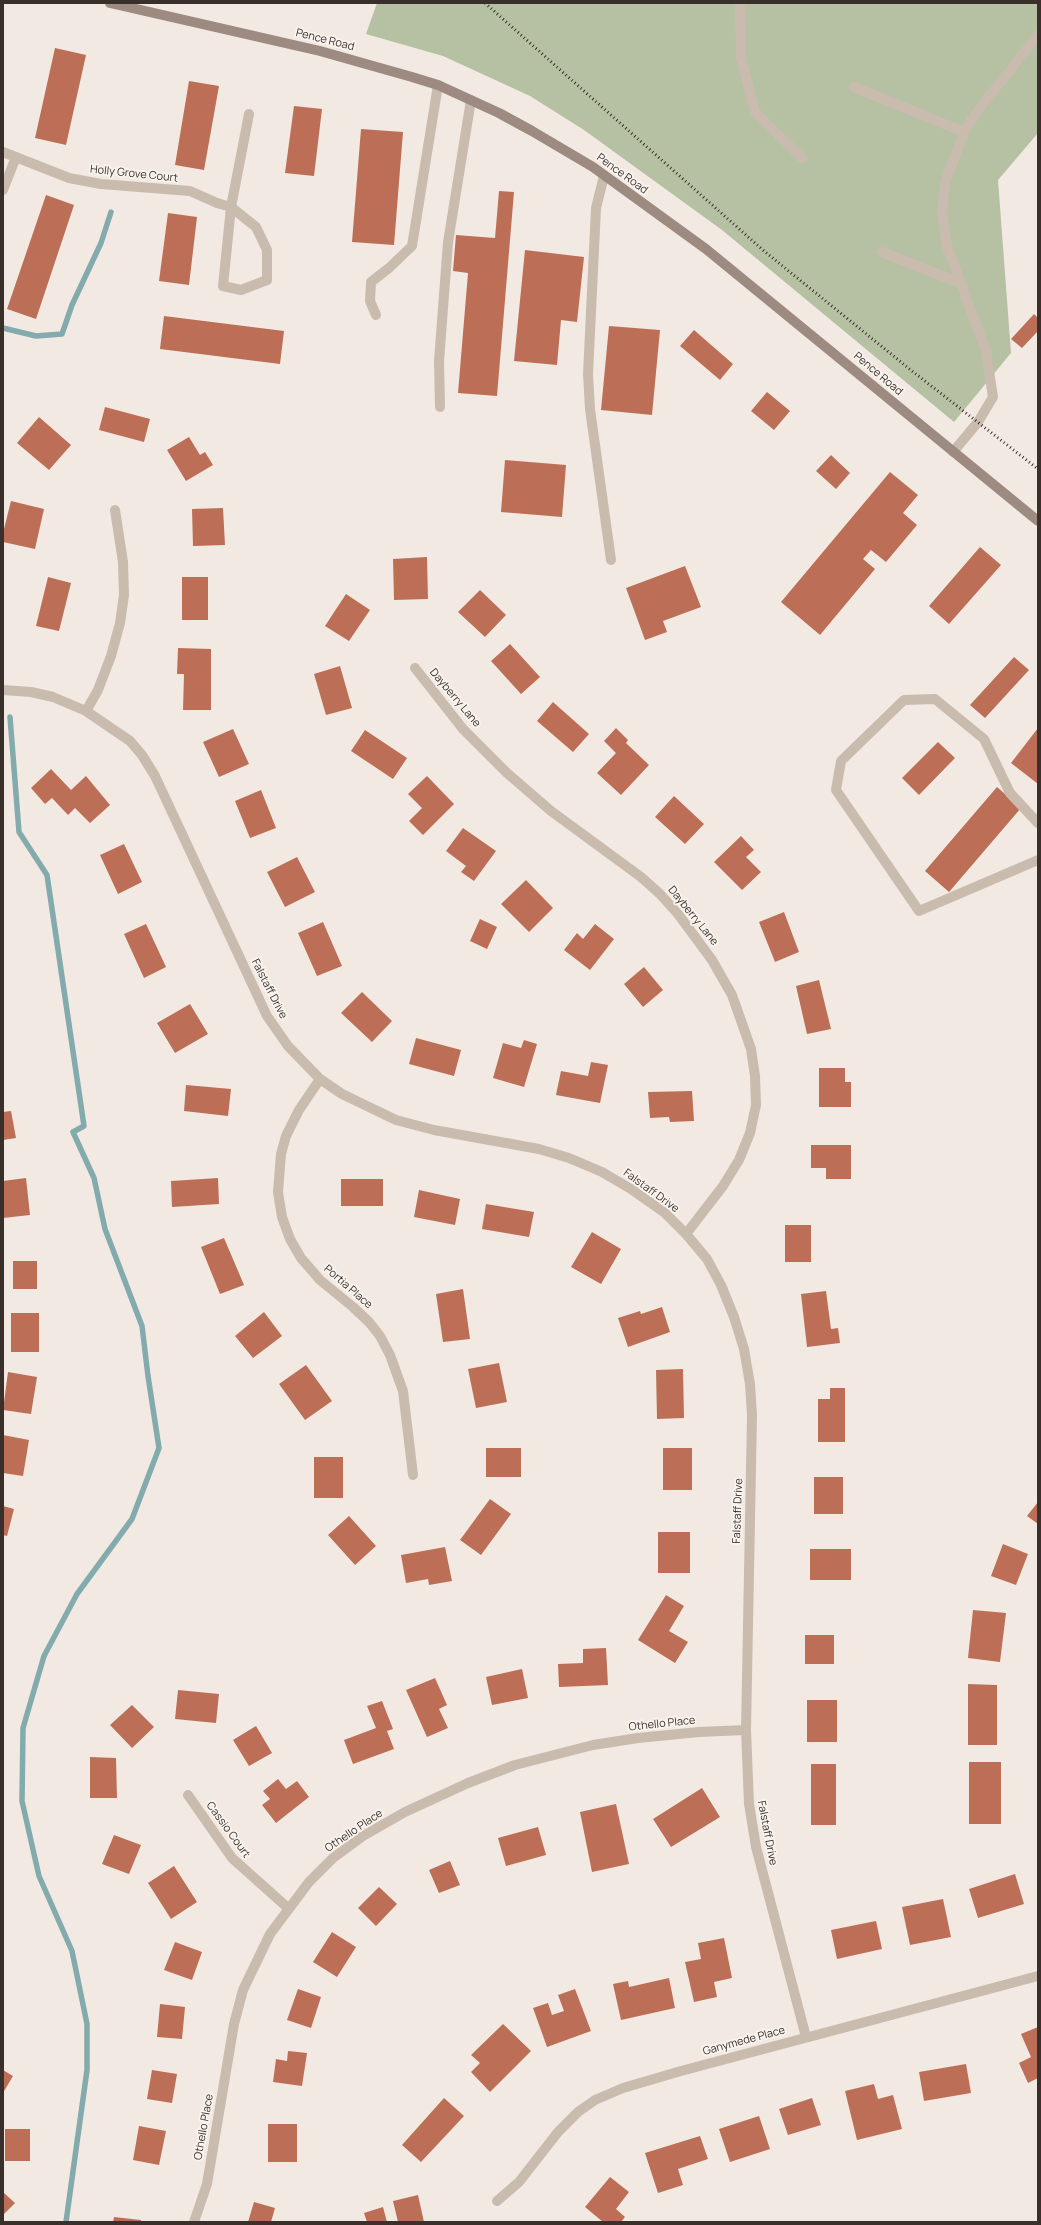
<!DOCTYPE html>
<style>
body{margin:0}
#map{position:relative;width:1041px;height:2225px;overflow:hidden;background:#f2eae2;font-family:Manrope,sans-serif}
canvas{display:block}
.frame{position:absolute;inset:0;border:4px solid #39302c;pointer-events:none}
</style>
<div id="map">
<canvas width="1041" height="2225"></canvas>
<div class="frame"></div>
</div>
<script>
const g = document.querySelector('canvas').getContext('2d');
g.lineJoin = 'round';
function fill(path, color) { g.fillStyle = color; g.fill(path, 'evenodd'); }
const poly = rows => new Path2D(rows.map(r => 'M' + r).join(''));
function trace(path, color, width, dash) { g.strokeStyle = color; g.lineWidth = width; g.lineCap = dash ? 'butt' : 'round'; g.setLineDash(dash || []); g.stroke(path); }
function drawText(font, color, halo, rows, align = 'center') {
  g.font = font + ' Manrope,sans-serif'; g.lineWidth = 3.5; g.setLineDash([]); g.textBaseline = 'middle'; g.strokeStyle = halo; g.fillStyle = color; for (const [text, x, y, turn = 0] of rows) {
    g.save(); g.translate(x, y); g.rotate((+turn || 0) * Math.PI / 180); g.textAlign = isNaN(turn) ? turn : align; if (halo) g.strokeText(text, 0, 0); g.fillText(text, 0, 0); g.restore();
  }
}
fill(poly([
 [377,3,1038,3,1038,133,998,180,1011,353,954,422,722,230,584,130,530,96,443,56,366,34]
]), '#b6c0a3');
trace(poly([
 [3,328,36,336,62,334,72,305,101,243,111,212],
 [10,717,19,832,47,875,84,1126,73,1132,94,1178,105,1229,142,1326,148,1376,159,1448,132,1519,77,1594,44,1656,23,1728,22,1801,39,1876,72,1951,87,2024,87,2070,66,2222]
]), '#83abad', 5.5);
fill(poly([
 [55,48,86,55,66,145,35,138],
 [189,81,219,86,204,170,175,165],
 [294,106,322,109,314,176,285,173],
 [361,129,403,132,394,245,352,242],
 [499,191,514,192,497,396,458,393,468,273,453,271,456,235,495,238],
 [46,195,74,205,36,319,7,309],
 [168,213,197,217,189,285,159,281],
 [525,250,584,257,577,322,561,320,557,365,514,361],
 [1034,314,1038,318,1038,331,1022,348,1011,339],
 [164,316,284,331,280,364,160,349],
 [609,326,660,330,652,415,601,410],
 [694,330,733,364,720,380,680,346],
 [767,392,790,411,774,430,751,411],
 [105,407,150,419,144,442,99,430],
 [39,417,71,445,49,470,17,443],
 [189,437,200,455,205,452,213,465,186,481,167,450],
 [831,455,850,473,836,489,816,471],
 [505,460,566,465,562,517,501,512],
 [890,472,918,495,903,513,917,525,886,562,871,550,863,559,875,569,820,635,781,602],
 [11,501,44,509,35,549,3,542,3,533],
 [223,508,225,545,193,546,192,509],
 [980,547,1001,565,949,624,929,606],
 [427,557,428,599,394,600,393,559],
 [685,566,701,607,663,621,667,632,645,640,626,588],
 [48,577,71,583,59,631,36,626],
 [182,577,208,577,208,620,182,620],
 [480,590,506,615,485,637,458,612],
 [346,594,370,610,349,641,325,626],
 [510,644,540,677,521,694,491,661],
 [178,648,211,649,211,710,183,710,184,674,177,674],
 [1014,657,1029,670,985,718,970,705],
 [340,666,352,708,326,715,314,674],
 [553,702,589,734,573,752,537,721],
 [616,728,628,740,626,743,649,765,621,795,597,773,616,753,604,741],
 [1038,728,1038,784,1011,763],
 [233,729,249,764,219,777,203,742],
 [365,730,407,758,393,779,351,751],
 [938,742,955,758,919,795,902,778],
 [51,769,71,790,86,776,110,805,90,823,75,808,68,815,52,798,45,804,31,788],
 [427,776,454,804,423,835,409,821,422,808,408,794],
 [997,787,1021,808,949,892,925,871],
 [261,790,276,828,250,838,235,801],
 [674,796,704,824,685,844,655,817],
 [463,828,496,851,474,881,461,872,466,866,446,851],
 [741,836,754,850,746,857,761,872,742,890,714,862],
 [124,844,142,882,118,894,100,855],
 [297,857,315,892,285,907,267,872],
 [526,880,553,908,529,932,501,904],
 [784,912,799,952,775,962,759,922],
 [480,919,497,927,487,949,470,941],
 [323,922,342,966,317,976,298,933],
 [146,924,166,967,144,978,124,934],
 [595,924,614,939,590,970,564,950,577,933,583,939],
 [644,967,663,990,643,1007,624,984],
 [819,980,831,1029,807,1034,796,986],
 [362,992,392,1021,372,1042,341,1013],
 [190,1004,208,1034,175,1053,157,1023],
 [416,1038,461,1050,454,1076,409,1064],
 [524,1040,537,1044,524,1087,493,1078,503,1043,521,1048],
 [591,1062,608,1065,600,1103,556,1095,561,1071,588,1076],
 [819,1068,845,1068,845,1082,851,1082,851,1107,819,1107],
 [186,1085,231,1089,228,1116,184,1111],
 [692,1091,694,1121,670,1122,669,1117,650,1118,648,1092],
 [11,1111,16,1138,3,1140,3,1112],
 [811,1145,851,1145,851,1179,826,1179,826,1168,811,1168],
 [26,1178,30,1215,3,1218,3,1181],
 [218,1178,219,1204,172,1207,171,1181],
 [341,1179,383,1179,383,1206,341,1206],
 [419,1190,460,1199,455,1225,414,1217],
 [486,1204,534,1212,529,1237,482,1229],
 [785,1225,811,1225,811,1262,785,1262],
 [592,1232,621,1249,601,1284,571,1267],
 [224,1238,244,1285,220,1294,201,1247],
 [13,1261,37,1261,37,1289,13,1289],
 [463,1289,470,1339,443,1342,436,1294],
 [826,1291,831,1329,838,1328,840,1343,807,1347,801,1294],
 [662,1307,670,1332,628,1347,618,1318,640,1311,641,1314],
 [264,1312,282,1336,253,1358,235,1336],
 [11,1313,39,1313,39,1352,11,1352],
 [499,1363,507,1402,476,1408,468,1369],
 [306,1365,332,1401,305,1420,279,1384],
 [683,1369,684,1418,657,1419,656,1370],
 [8,1372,37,1377,31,1414,3,1410],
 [830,1388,845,1388,845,1442,818,1442,818,1399,830,1399],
 [3,1435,29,1440,23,1476,3,1473],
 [486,1448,521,1448,521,1477,486,1477],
 [663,1448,692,1448,692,1490,663,1490],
 [314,1457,343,1457,343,1498,314,1498],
 [814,1477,843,1477,843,1514,814,1514],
 [490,1499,511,1514,481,1555,460,1540],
 [1038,1502,1038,1524,1027,1516],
 [3,1506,14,1509,7,1536,3,1535],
 [349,1516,376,1546,355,1565,328,1535],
 [658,1532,690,1532,690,1573,658,1573],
 [1003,1544,1028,1554,1016,1585,991,1576],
 [445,1547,452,1581,429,1585,428,1579,406,1583,401,1555],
 [810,1549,851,1549,851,1580,810,1580],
 [666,1595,684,1606,669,1631,688,1642,675,1663,638,1640],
 [973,1610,1006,1613,1000,1662,968,1658],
 [805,1635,834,1635,834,1664,805,1664],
 [606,1648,608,1685,559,1687,558,1664,583,1663,583,1649],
 [522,1669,528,1698,492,1705,486,1677],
 [435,1678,447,1705,439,1709,448,1728,427,1737,406,1690],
 [968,1684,997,1685,997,1745,968,1745],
 [178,1690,219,1694,216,1723,175,1719],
 [807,1700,837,1700,837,1742,807,1742],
 [382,1701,393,1729,387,1731,394,1749,353,1764,344,1740,376,1728,367,1706],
 [132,1705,154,1727,132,1748,110,1725],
 [256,1726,272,1753,249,1766,233,1740],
 [90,1757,116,1758,117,1798,90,1798],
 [969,1762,1001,1762,1001,1824,969,1824],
 [811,1764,836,1764,836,1825,811,1825],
 [278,1779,286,1789,297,1781,309,1797,276,1823,262,1805,270,1799,263,1791],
 [702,1788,720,1817,671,1847,653,1819],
 [616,1804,629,1864,592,1872,580,1812],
 [538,1827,546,1855,506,1866,498,1838],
 [114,1835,141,1845,129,1874,102,1864],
 [450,1861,460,1885,439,1893,429,1870],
 [174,1866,197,1902,171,1919,148,1883],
 [1015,1874,1024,1904,978,1918,969,1889],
 [379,1887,397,1904,376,1926,358,1908],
 [943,1899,951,1937,910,1945,902,1907],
 [876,1921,882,1949,837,1959,831,1930],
 [332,1932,356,1947,337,1977,313,1962],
 [724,1938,732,1978,714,1982,717,1997,694,2002,685,1962,701,1959,698,1943],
 [175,1942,202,1952,192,1980,164,1970],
 [669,1978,675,2008,621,2020,613,1984,628,1981,629,1987],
 [298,1989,321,1997,311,2028,287,2020],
 [575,1989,591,2031,547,2047,533,2008,548,2003,552,2015,564,2011,558,1995],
 [160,2004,185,2007,182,2039,157,2037],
 [503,2024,531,2051,490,2092,471,2072,480,2063,471,2055],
 [1038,2027,1038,2078,1028,2083,1019,2063,1031,2057,1021,2034],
 [288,2051,307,2053,302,2086,273,2082,276,2059,287,2061],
 [966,2064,971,2093,924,2101,919,2072],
 [3,2070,13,2076,3,2093],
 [152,2070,177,2074,172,2103,147,2099],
 [874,2084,878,2099,893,2095,902,2129,857,2140,845,2091],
 [444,2098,464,2116,421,2162,402,2145],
 [812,2098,821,2125,788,2135,779,2109],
 [759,2116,770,2149,730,2162,719,2129],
 [268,2124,297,2124,297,2162,268,2162],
 [139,2126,166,2131,159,2165,133,2160],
 [5,2129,30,2129,30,2161,5,2161],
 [700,2136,708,2159,678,2169,683,2185,658,2193,645,2153],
 [610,2177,629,2192,616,2209,625,2217,621,2222,603,2222,585,2207],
 [3,2192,15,2203,3,2215],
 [418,2195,424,2222,398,2222,393,2201],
 [254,2202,275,2208,271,2222,248,2222],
 [383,2207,387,2222,367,2222,364,2213],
 [114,2217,141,2220,141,2222,113,2222]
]), '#bc6f56');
trace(poly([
 [740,3,741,58,755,112,802,158],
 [854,87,964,132],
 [604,176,596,208,588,374,590,409,611,560],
 [3,190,16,157],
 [217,203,231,207,249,114],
 [231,207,256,227,267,250,267,280,241,290,223,286,231,207],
 [882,252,960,283],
 [376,315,370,301,371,282,389,268,412,246,438,85],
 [440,407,439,361,448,242,471,100],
 [953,452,978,422,993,397,986,351,947,246,942,213,945,183,964,132,976,113,1038,35],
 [1038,823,1010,793,984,739,935,699,904,700,841,761,836,790,919,911,1038,860]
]), '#cabbaf', 10);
trace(poly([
 [3,152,69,178,101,184,190,191,217,203],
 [415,668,463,729,507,773,551,811,641,877,660,894,678,914,712,960,732,995,751,1049,755,1076,756,1105,750,1133,739,1160,723,1186,686,1234],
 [3,690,31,692,53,697,86,711,130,741,142,755,155,776,267,1016,288,1046,320,1079,342,1094,396,1120,434,1130,539,1149,569,1158,602,1172,631,1189,665,1213,686,1234,707,1259,721,1285,734,1317,744,1349,750,1384,752,1415,746,1730,749,1804,756,1847,806,2037],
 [86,711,98,690,111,656,120,623,124,595,123,562,115,510],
 [320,1079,299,1110,286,1136,281,1154,278,1192,282,1217,290,1239,301,1258,320,1280,353,1307,369,1322,380,1336,390,1355,403,1391,413,1475],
 [188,1795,232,1858,288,1908],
 [497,2201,519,2182,558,2132,578,2112,595,2100,623,2088,681,2071,1038,1976],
 [194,2222,207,2184,234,2024,243,1990,270,1934,309,1882,333,1858,363,1836,405,1812,468,1783,515,1765,593,1745,638,1738,699,1732,746,1730]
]), '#cabbaf', 10);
trace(poly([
 [110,3,320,51,412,77,438,85,499,113,532,131,593,167,706,249,1038,521]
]), '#9d8a80', 10);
trace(poly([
 [485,3,764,251,912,371,1038,469]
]), '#39302c', 3, [1, 3]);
drawText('11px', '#39302c', '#faf4ef', [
 ["Pence Road",325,40,14],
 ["Holly Grove Court",134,174,6],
 ["Pence Road",622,174,36],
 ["Pence Road",878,374,40],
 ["Dayberry Lane",455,698,50],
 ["Dayberry Lane",693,916,51],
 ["Falstaff Drive",269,989,63],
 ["Falstaff Drive",651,1191,36],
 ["Portia Place",348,1287,41],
 ["Falstaff Drive",738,1511,-88],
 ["Othello Place",662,1724,-6],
 ["Cassio Court",228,1830,54],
 ["Othello Place",354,1831,-34],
 ["Falstaff Drive",767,1833,79],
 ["Ganymede Place",744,2041,-15],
 ["Othello Place",204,2127,-80]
]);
</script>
